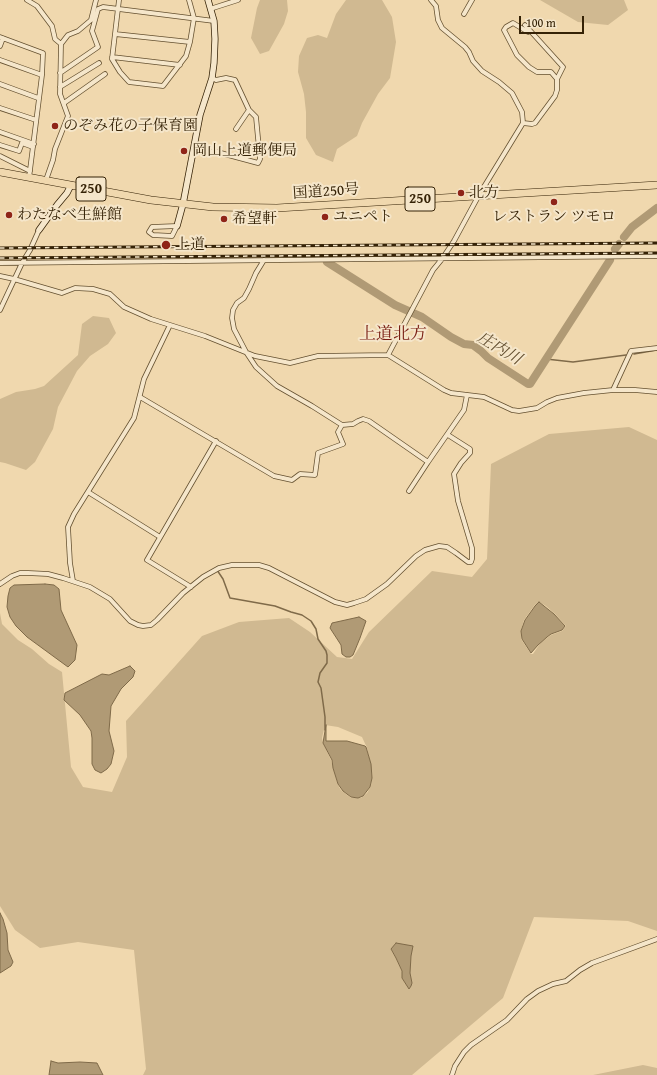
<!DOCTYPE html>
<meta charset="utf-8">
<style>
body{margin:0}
#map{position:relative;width:657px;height:1075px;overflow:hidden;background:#f0d8ae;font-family:"Gentium Book Plus",serif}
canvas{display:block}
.scale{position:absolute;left:519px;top:16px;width:65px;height:18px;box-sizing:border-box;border:2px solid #352206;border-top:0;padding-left:5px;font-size:12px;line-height:14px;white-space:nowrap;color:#352206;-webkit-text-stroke:3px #f5e6ca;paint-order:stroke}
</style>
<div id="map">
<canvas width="657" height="1075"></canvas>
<div class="scale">100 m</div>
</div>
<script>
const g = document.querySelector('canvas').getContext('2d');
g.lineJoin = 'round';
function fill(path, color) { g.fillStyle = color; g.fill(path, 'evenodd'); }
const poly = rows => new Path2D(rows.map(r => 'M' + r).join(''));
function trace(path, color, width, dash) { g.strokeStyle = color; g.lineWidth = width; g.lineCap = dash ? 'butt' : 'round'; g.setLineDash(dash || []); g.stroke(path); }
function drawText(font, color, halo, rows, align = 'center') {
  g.font = font + ' "Gentium Book Plus","Noto Serif JP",serif'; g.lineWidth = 4; g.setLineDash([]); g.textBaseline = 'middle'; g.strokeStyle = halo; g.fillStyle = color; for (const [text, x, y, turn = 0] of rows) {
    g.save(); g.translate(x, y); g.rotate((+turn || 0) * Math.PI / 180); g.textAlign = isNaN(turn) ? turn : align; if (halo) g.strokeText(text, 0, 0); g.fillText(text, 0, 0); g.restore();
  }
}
fill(poly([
 [260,0,287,0,288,11,284,24,269,51,260,54,251,38,257,8],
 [346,0,382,0,392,17,396,42,390,78,378,94,362,123,357,136,337,149,333,162,316,155,306,138,306,112,304,94,298,72,299,56,307,38,318,35,327,38,336,14],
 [540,0,624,0,628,10,608,25,578,22],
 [93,316,109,318,116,333,108,344,90,356,77,371,58,407,53,429,35,462,26,470,5,463,0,462,0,399,16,392,35,389,44,386,78,355,82,324],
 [629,427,657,440,657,931,628,921,534,917,503,998,412,1075,143,1075,146,1069,134,950,78,942,40,948,15,930,0,906,0,613,2,624,18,640,32,649,49,664,62,672,71,767,83,787,112,792,127,757,126,721,202,636,239,622,289,618,310,632,337,657,352,659,369,632,432,571,472,577,487,559,491,464,549,434],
 [539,602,546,606,555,614,566,626,562,631,551,635,541,642,533,654,531,654,521,639,521,630,524,620,534,606],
 [325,725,338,727,362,737,367,748,372,773,371,786,367,793,361,798,351,798,341,790,338,785,331,760,323,743,322,738],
 [396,943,412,983,409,989,402,978,402,972,396,958,391,950],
 [643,1065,657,1068,657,1075,593,1075]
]), '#d0b991');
const water = poly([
 [45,584,54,585,59,589,61,610,77,645,75,660,68,667,27,637,16,626,10,617,7,607,8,596,10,588,14,585,45,584],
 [539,602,554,614,565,626,562,630,551,634,547,637,538,645,531,653,522,639,521,631,525,620,535,606,539,602],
 [359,617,366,621,360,638,353,655,350,657,346,657,342,654,341,645,330,628,332,623,359,617],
 [130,666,135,671,133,677,121,689,111,706,109,731,114,751,111,764,107,769,101,773,95,770,92,764,92,738,91,731,80,715,64,700,65,693,102,674,109,675,130,666],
 [326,725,326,741,347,741,365,746,366,747,371,764,372,778,370,787,363,796,358,798,351,797,343,791,338,784,333,768,332,760,323,743,326,725],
 [0,913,3,919,7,933,8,950,13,962,11,966,0,973,0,913],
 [396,943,413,946,411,956,410,973,412,983,411,986,409,989,402,978,402,971,396,958,391,949,396,943],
 [51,1061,58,1063,80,1062,97,1063,103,1075,49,1075,51,1061]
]);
fill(water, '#b09a75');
trace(water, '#7f6a49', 1);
trace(poly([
 [634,354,657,350],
 [546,359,573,362,626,355],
 [217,570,223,579,230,598,275,606,291,612,302,615,311,621,316,629,318,639,326,651,327,655,327,663,320,673,318,682,321,688,325,717,325,730]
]), '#7f6a49', 1.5);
trace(poly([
 [624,237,632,227,657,208],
 [615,249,619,244],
 [327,262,395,305,422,317,451,337,464,344,473,345,481,351,488,358,528,384,530,384,610,260]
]), '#b09a75', 8);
const street = poly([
 [27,0,37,6,52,26,55,39,61,44],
 [119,0,112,59,120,72,129,82,163,86,186,56,190,42,194,18,189,0],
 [431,0,436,6,438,20,442,28,465,47,469,52,473,61,482,71,499,82,512,93,522,112,523,123],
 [210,9,238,0],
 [464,14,472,0],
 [530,31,528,32,513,23,506,27,504,30,517,55,529,67,537,72,551,72,557,79],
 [115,34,190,42],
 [0,37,43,53,42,75,29,178],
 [0,46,3,38],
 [112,57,180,65],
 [0,60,42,75],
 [60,73,98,47,92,31,98,9,103,7,214,21],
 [0,84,38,98],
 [60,87,99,63],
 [64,103,105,74],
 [0,108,36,120],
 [236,129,249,110],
 [0,132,34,144],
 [0,145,19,151,22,143,33,147],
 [194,151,217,152,258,163,260,159,256,117,249,110,235,80,226,78,216,80,212,78],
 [0,156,30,171],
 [46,180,53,160,55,149,68,116,60,94,61,44,68,35,78,31,91,20,96,0],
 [177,226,172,236,153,235,149,232,152,227,177,226],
 [264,260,256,273,249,289,244,298,237,303,233,310,232,318,234,329,246,352,256,367,277,386,312,406,342,425,353,424,358,421,363,419,369,421,428,462],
 [0,263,657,256],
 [0,276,14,279,62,293,75,288,93,289,110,294,124,307,151,319,205,336,255,356,290,363,318,356,388,355,444,390,451,393,484,397,512,410,519,411,537,408,547,402,557,398,584,393,613,390,635,390,657,392],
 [0,310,22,263,30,250,39,230],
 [388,355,433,270,442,259,454,241,479,195,523,123,532,124,535,123,555,96,557,90,557,79,563,67,525,25],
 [613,390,631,351,657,348],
 [140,397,274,476,292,480,300,474,315,475,318,453,343,444,338,432,342,425],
 [409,491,428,462,464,410,467,395],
 [88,492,160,537],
 [73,581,70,563,68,527,74,514,134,418,144,379,170,325],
 [0,584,12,576,20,573,28,573,48,574,63,578,90,587,110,599,130,621,138,625,143,626,151,625,157,620,183,593,203,577,219,568,232,565,259,565,269,568,335,602,347,605,354,603,366,599,387,584,416,556,425,550,439,546,447,547,456,553,468,562,471,562,472,559,472,548,458,501,454,474,461,463,470,453,470,449,448,435],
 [191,587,147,560,216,441],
 [452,1075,455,1066,464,1052,471,1045,507,1020,527,999,538,991,553,984,566,981,580,970,592,963,657,939]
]);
const secondary = poly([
 [177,226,183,204,200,115,212,78,214,63,215,39,214,21,208,0],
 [39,230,57,205,67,193,71,185]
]);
const highway = poly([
 [0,172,151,200,213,207,277,208,657,185]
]);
trace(street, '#645030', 5.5);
trace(secondary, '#352206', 7);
trace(highway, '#352206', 8);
trace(street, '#f5e6ca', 4);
trace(secondary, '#f5e6ca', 5.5);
trace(highway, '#f0d8ae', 7);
const rail = poly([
 [0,248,657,243],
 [0,258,657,253]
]);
trace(rail, '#352206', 3);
trace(rail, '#f5e6ca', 1.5, [4.5]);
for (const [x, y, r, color] of [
 [55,126,4,"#8f2418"],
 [184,151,4,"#8f2418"],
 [461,193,4,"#8f2418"],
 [554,202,4,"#8f2418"],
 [9,215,4,"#8f2418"],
 [325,217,4,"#8f2418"],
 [224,219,4,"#8f2418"],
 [166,245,5,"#8f2418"]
]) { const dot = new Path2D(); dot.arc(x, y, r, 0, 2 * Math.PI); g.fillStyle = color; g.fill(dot); trace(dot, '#f5e6ca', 1.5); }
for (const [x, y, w] of [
 [91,189,30],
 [420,199,30]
]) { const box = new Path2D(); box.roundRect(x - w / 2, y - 12, w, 24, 3); g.fillStyle = '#f5e6ca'; g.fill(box); trace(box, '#352206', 1); }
drawText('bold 14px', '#352206', null, [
 ["250",91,189],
 ["250",420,199]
]);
drawText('15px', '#352206', '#f5e6ca', [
 ["のぞみ花の子保育園",63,126],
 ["岡山上道郵便局",192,151],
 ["北方",469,193],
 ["わたなべ生鮮館",17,215],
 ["ユニペト",333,217],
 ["レストラン ツモロ",554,217,"center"],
 ["希望軒",232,219],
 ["上道",175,245]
], 'left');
drawText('15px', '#352206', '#f5e6ca', [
 ["国道250号",326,192,-4]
]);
drawText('italic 16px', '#604c2d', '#f5e6ca', [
 ["庄内川",499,349,31]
]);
drawText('17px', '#7a1f14', '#f5e6ca', [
 ["上道北方",393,335]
]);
</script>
